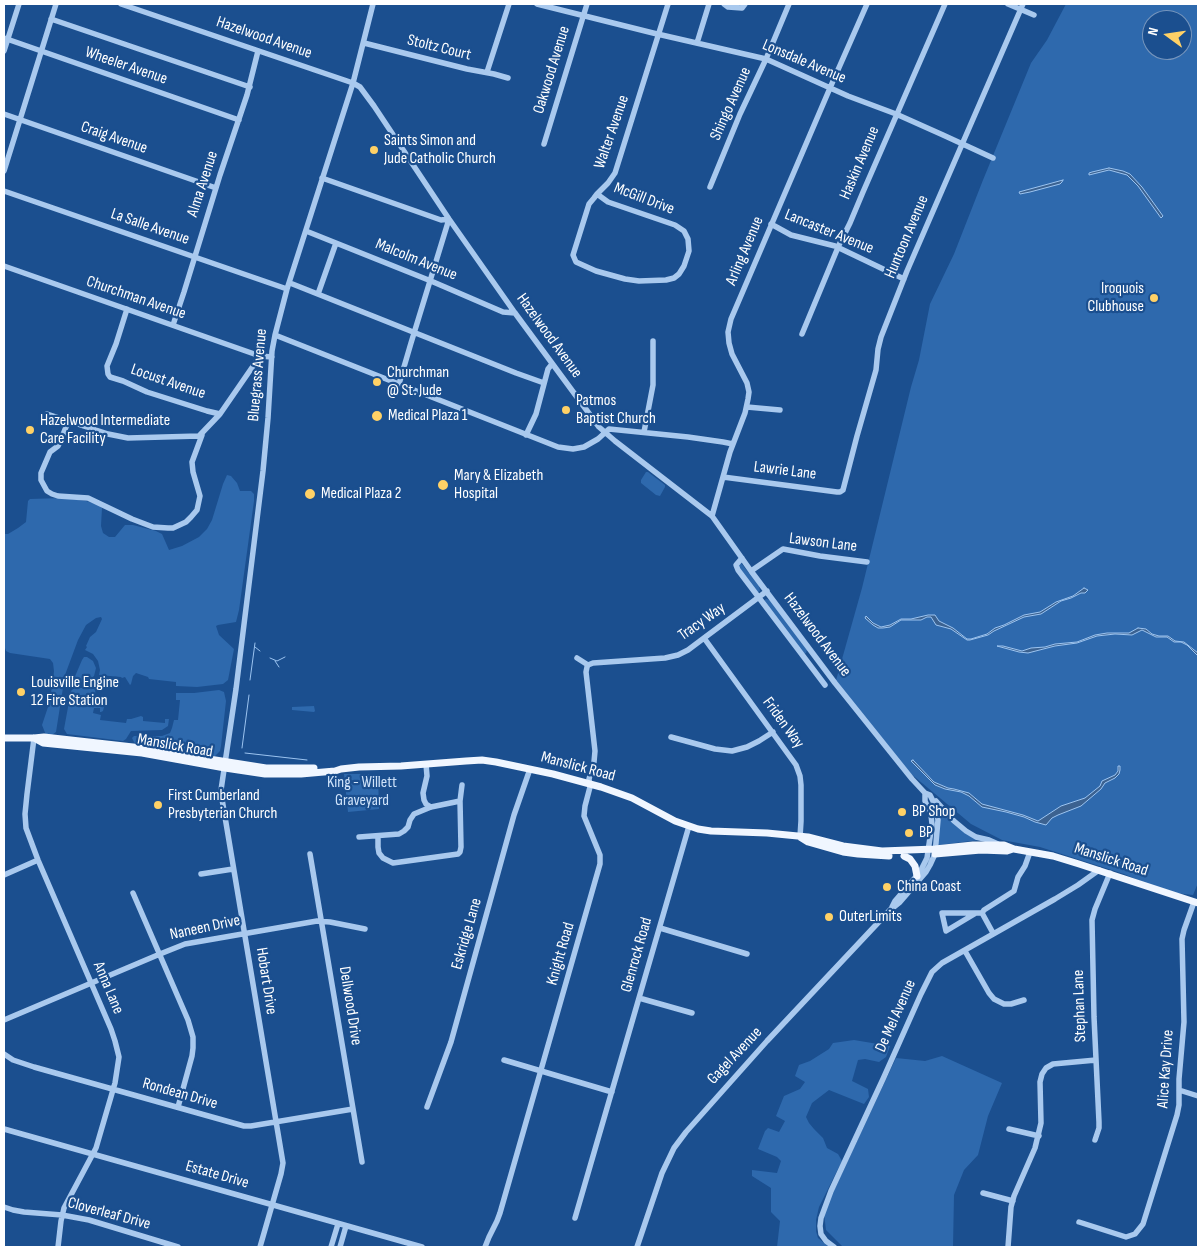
<!DOCTYPE html>
<style>
body{margin:0}
#map{position:relative;width:1202px;height:1251px;overflow:hidden;background:#1b4f8f;font-family:"Sofia Sans Condensed",sans-serif}
canvas{display:block}
.frame{position:absolute;inset:0;border:5px solid #fff;pointer-events:none}
.north{position:absolute;left:1142px;top:10px;width:50px;height:50px;box-sizing:border-box;background:#1b4f8f;border:1px solid #7695bc;border-radius:50%;rotate:284deg;font-size:14px;font-weight:700;line-height:20px;text-align:center;color:#fff}
.north::after{content:'';display:block;margin:auto;width:18px;height:22px;background:#ffd166;clip-path:polygon(50% 0,100% 100%,50% 72%,0 100%)}
</style>
<div id="map">
<canvas width="1202" height="1251"></canvas>
<div class="frame"></div>
<div class="north">N</div>
</div>
<script>
const g = document.querySelector('canvas').getContext('2d');
g.lineJoin = 'round';
function fill(path, color) { g.fillStyle = color; g.fill(path, 'evenodd'); }
const poly = rows => new Path2D(rows.map(r => 'M' + r).join(''));
function trace(path, color, width, dash) { g.strokeStyle = color; g.lineWidth = width; g.lineCap = dash ? 'butt' : 'round'; g.setLineDash(dash || []); g.stroke(path); }
function drawText(font, color, halo, rows, align = 'center') {
  g.font = font + ' "Sofia Sans Condensed",sans-serif'; g.lineWidth = 4.5; g.setLineDash([]); g.textBaseline = 'middle'; g.strokeStyle = halo; g.fillStyle = color; for (const [text, x, y, turn = 0] of rows) {
    g.save(); g.translate(x, y); g.rotate((+turn || 0) * Math.PI / 180); g.textAlign = isNaN(turn) ? turn : align; if (halo) g.strokeText(text, 0, 0); g.fillText(text, 0, 0); g.restore();
  }
}
fill(poly([
 [1066,4,1198,4,1198,883,1193,895,1166,892,1124,874,1040,847,1002,840,971,824,910,773,835,684,862,588,911,387,919,360,930,304,954,254,983,180,1031,63,1047,40],
 [1152,20,1182,20,1182,50,1152,50],
 [646,472,648,472,665,485,665,487,660,496,656,495,641,483,641,480],
 [227,475,231,476,237,483,240,491,251,491,254,494,254,501,239,610,236,622,218,625,216,626,219,635,234,649,228,680,223,684,197,687,176,686,176,682,149,679,148,677,136,673,133,676,131,684,130,685,125,677,122,678,121,677,99,675,100,670,98,661,93,654,85,650,87,647,86,646,90,637,96,632,102,619,101,617,96,618,86,625,78,640,65,675,56,732,52,735,46,735,42,725,48,707,53,682,54,671,53,663,50,659,10,653,6,651,5,648,4,641,4,534,8,534,18,528,26,522,28,501,30,499,63,498,86,501,99,505,102,508,101,526,103,533,109,537,115,537,125,525,133,525,156,531,162,534,169,550,182,546,199,537,207,529,212,520,223,484],
 [741,563,759,586,760,591,757,593,739,569,739,564],
 [766,599,770,600,807,650,806,653,804,654,764,601],
 [84,657,87,657,93,661,96,668,94,676,87,682,75,682,73,681,82,660],
 [96,683,94,706,104,707,103,711,101,712,100,712,100,708,94,708,93,713,101,715,100,720,126,723,127,719,131,719,141,716,143,717,143,721,165,723,165,719,169,719,168,726,162,730,131,731,126,739,123,741,67,734,64,729,71,691,74,688,89,688],
 [219,690,224,692,226,701,221,746,220,751,215,756,211,756,136,744,134,742,132,738,134,736,162,736,170,733,172,728,174,720,178,720,180,700,176,700,176,693,194,693],
 [314,706,315,711,314,712,292,710,292,707],
 [344,774,378,774,379,809,348,812],
 [938,806,979,840,939,845,938,844],
 [854,1040,890,1046,886,1057,879,1062,865,1059,858,1060,852,1081,868,1089,869,1097,864,1104,829,1090,812,1103,806,1117,809,1123,814,1129,823,1138,827,1148,838,1154,842,1161,819,1207,816,1220,816,1231,818,1238,829,1247,777,1247,780,1221,771,1212,771,1188,752,1176,752,1170,777,1173,781,1161,777,1157,758,1149,765,1131,768,1128,779,1132,785,1121,776,1116,784,1096,800,1089,805,1082,795,1076,799,1065,810,1061,829,1049,833,1043],
 [942,1056,1002,1083,988,1116,978,1155,964,1170,954,1195,953,1247,843,1247,826,1230,824,1214,830,1199,896,1058,925,1061]
]), '#2e69ad');
const water = poly([
 [1109,168,1123,171,1130,174,1142,187,1163,216,1161,218,1138,186,1127,175,1109,170,1089,175,1089,173,1092,172,1109,168],
 [1063,180,1062,182,1060,184,1030,192,1020,194,1019,192,1063,180],
 [1084,588,1088,590,1085,593,1081,593,1071,598,1061,601,1041,614,1024,617,994,631,988,635,970,640,967,640,951,629,936,625,931,617,927,617,921,620,901,620,890,627,883,628,878,628,873,625,865,618,866,616,873,623,881,627,890,625,901,619,911,619,928,615,935,615,939,621,953,628,967,639,971,639,987,634,995,628,1004,625,1024,615,1040,612,1056,602,1073,596,1084,588],
 [1138,628,1146,629,1152,634,1159,636,1168,636,1175,641,1184,642,1198,653,1198,656,1187,645,1181,642,1174,642,1167,637,1156,637,1142,630,1132,635,1115,634,1097,636,1077,643,1055,646,1028,653,1019,652,997,646,1003,646,1022,651,1031,648,1045,647,1055,644,1077,642,1095,635,1107,633,1129,633,1138,628],
 [913,760,934,782,948,788,954,789,969,793,982,804,1023,815,1038,821,1061,806,1085,798,1100,786,1102,781,1115,775,1118,771,1118,766,1120,766,1120,770,1119,774,1115,778,1105,783,1101,789,1081,806,1058,815,1052,818,1046,825,1035,822,1024,817,1006,812,982,807,969,796,961,792,945,789,935,785,911,761,913,760]
]);
fill(water, '#3c6290');
trace(water, '#9cc4f0', 1);
trace(poly([
 [255,647,260,651],
 [270,658,277,661,285,657],
 [275,661,279,667],
 [250,680,255,643],
 [242,748,249,695],
 [245,753,307,760]
]), '#9cc4f0', 1);
trace(poly([
 [121,4,353,83,360,87,374,106,449,219,515,313,599,427,615,441,712,516,751,571,835,683,912,779,925,793,930,795,936,807,938,820,935,854,930,865,926,872,900,902,890,910,767,1041,686,1132,674,1148,662,1173,637,1247],
 [537,4,653,33,766,59,848,96,896,114,943,135,993,158],
 [724,4,728,7,742,8,745,4],
 [1008,4,1034,15],
 [51,19,250,87],
 [4,38,239,120],
 [364,43,467,69,494,74,508,78],
 [697,43,709,4],
 [4,51,19,4],
 [487,72,509,4],
 [4,114,216,188],
 [544,144,587,4],
 [4,171,56,4],
 [322,178,441,220,449,219,411,343,399,384],
 [710,187,740,114,766,59,789,4],
 [4,191,287,289],
 [597,194,608,202,675,225,684,231,688,239,689,251,684,266,679,274,674,278,666,280,639,281,625,279,596,271,576,262,573,255,589,204,594,198,597,194,608,183,615,173,668,4],
 [771,224,791,235,835,246,904,279],
 [306,231,431,281,503,312,515,313],
 [4,266,260,356,272,357],
 [290,283,516,373,544,383],
 [318,294,336,243],
 [127,309,116,344,107,366,108,374,110,377,123,381,147,392,207,411,220,414],
 [173,325,184,292,220,175,247,95,258,51],
 [802,334,839,245,850,223,863,192,945,4],
 [275,335,558,447,573,449,584,447,598,439,609,429,688,437,723,442,733,444],
 [747,407,780,410],
 [47,414,108,434,128,438,199,436,220,414,260,356],
 [68,422,60,442,58,446,50,452,41,473,41,480,47,491,52,494,58,496,88,498,132,519,153,527,168,528,173,528,186,522,191,517,197,510,200,496,193,472,192,462,202,435],
 [644,432,653,385,653,341],
 [526,435,536,414,548,369,552,364],
 [723,477,837,492,840,492,843,490,857,436,876,370,878,349,881,337,907,271,1023,4],
 [712,516,730,452,745,413,748,399,749,392,747,383,732,354,729,343,728,332,731,319,830,88,867,4],
 [742,558,736,565,738,570,825,685],
 [751,571,783,549,820,556,867,562],
 [704,638,796,765,800,776,801,785,801,821,800,837],
 [577,658,588,665],
 [588,665,593,663,665,658,678,655,688,650,704,638,767,591],
 [671,737,715,749,732,751,747,747,759,741,773,732],
 [34,738,27,794,25,814,26,828,38,860,111,1029,115,1041,119,1057,115,1083,96,1148,64,1208,61,1221,58,1247],
 [426,764,427,776,423,793,424,800,426,804,431,807],
 [936,801,954,821,966,831,976,837,989,840,998,844],
 [378,836,378,847,379,853,383,858,393,863,458,854,460,852,461,847,460,801,462,785],
 [359,837,399,834,404,831,408,827,410,820,414,814,431,807,460,801],
 [310,854,362,1162],
 [201,874,233,869],
 [4,875,38,860],
 [133,893,188,1020,193,1037,193,1048,192,1056,178,1107],
 [892,907,895,901,920,872,927,858,932,824,931,815,925,801,925,793],
 [976,913,942,913,946,931,976,913,982,913,984,910,1014,891,1018,877,1025,866,1030,852],
 [982,913,993,933],
 [660,928,747,954],
 [965,951,989,993,994,999,1004,1004,1011,1004,1024,1000],
 [639,998,692,1013],
 [4,1020,160,954,185,944,317,921,330,922,365,929],
 [4,1054,13,1060,34,1067,244,1126,251,1126,353,1109],
 [504,1060,612,1092],
 [1179,1090,1198,1096],
 [427,1107,451,1042,514,815,530,769],
 [4,1129,422,1247],
 [1009,1129,1039,1136],
 [1095,1140,1099,1128,1099,1122,1094,1017,1092,920,1095,909,1110,873],
 [983,1193,1013,1201],
 [4,1207,13,1210,24,1212,62,1215,89,1220,178,1247],
 [575,1218,689,826],
 [1079,1222,1126,1237,1135,1234,1143,1224,1177,1115,1179,1105,1179,1079,1184,1022,1182,939,1184,930,1194,902],
 [260,1247,281,1174,283,1163,222,799,221,790,236,689,263,471,268,418,272,351,275,335,287,289,353,83,373,4],
 [331,1247,338,1224],
 [340,1247,346,1226],
 [485,1247,489,1237,497,1221,500,1213,600,864,600,855,584,816,585,806,590,787,589,779,594,762,595,751,586,672,587,667,588,665],
 [834,1247,826,1241,821,1234,820,1226,821,1218,831,1191,883,1079,921,994,932,972,942,963,1055,899,1078,885,1099,870],
 [1008,1247,1011,1207,1014,1196,1035,1148,1041,1123,1040,1082,1042,1074,1046,1068,1053,1064,1096,1060]
]), '#a9c9ee', 5.5);
trace(poly([
 [4,738,34,738,44,737,133,747,266,768,314,768],
 [34,738,43,743,142,753,225,768,265,774,301,774,335,771,341,769,359,767,401,766,466,761,482,760,496,762,553,774,601,787,632,798,675,821,698,829,711,831,767,833,808,837,843,846,882,851,935,849,973,845,1004,845,1014,849,1053,856,1079,864,1198,903],
 [800,837,808,842,843,852,858,854,889,856],
 [935,854,981,850,1007,851,1013,849],
 [904,856,910,859,915,866,917,876]
]), '#f0f6ff', 7);
for (const [x, y, r, color] of [
 [374,150,5,"#ffd166"],
 [1154,298,5,"#ffd166"],
 [377,382,5,"#ffd166"],
 [566,410,5,"#ffd166"],
 [377,416,6,"#ffd166"],
 [30,430,5,"#ffd166"],
 [443,485,6,"#ffd166"],
 [310,494,6,"#ffd166"],
 [21,692,5,"#ffd166"],
 [158,805,5,"#ffd166"],
 [902,812,5,"#ffd166"],
 [909,833,5,"#ffd166"],
 [887,887,5,"#ffd166"],
 [829,917,5,"#ffd166"]
]) { const dot = new Path2D(); dot.arc(x, y, r, 0, 2 * Math.PI); g.fillStyle = color; g.fill(dot); trace(dot, '#1b4f8f', 2); }
drawText('16px', '#fff', '#1b4f8f', [
 ["Hazelwood Avenue",264,38,19],
 ["Stoltz Court",439,48,14],
 ["Lonsdale Avenue",804,62,23],
 ["Wheeler Avenue",126,66,19],
 ["Oakwood Avenue",552,70,-73],
 ["Shingo Avenue",731,104,-66],
 ["Walter Avenue",612,132,-71],
 ["Craig Avenue",114,138,19],
 ["Haskin Avenue",860,163,-67],
 ["Alma Avenue",203,184,-72],
 ["McGill Drive",644,199,21],
 ["La Salle Avenue",150,227,19],
 ["Lancaster Avenue",829,232,22],
 ["Huntoon Avenue",907,237,-67],
 ["Arling Avenue",745,251,-67],
 ["Malcolm Avenue",416,260,22],
 ["Churchman Avenue",136,298,19],
 ["Hazelwood Avenue",549,336,54],
 ["Bluegrass Avenue",258,375,-85],
 ["Locust Avenue",168,382,19],
 ["Lawrie Lane",785,471,7],
 ["Lawson Lane",823,543,7],
 ["Tracy Way",702,622,-35],
 ["Hazelwood Avenue",817,635,53],
 ["Friden Way",783,723,54],
 ["Manslick Road",175,746,10],
 ["Manslick Road",578,767,15],
 ["Manslick Road",1111,860,18],
 ["Naneen Drive",205,928,-12],
 ["Eskridge Lane",467,934,-74],
 ["Knight Road",561,954,-74],
 ["Glenrock Road",637,955,-74],
 ["Hobart Drive",266,981,81],
 ["Anna Lane",108,988,67],
 ["Dellwood Drive",350,1006,81],
 ["Stephan Lane",1080,1006,-92],
 ["De Mel Avenue",896,1016,-66],
 ["Gagel Avenue",735,1056,-47],
 ["Alice Kay Drive",1166,1069,-86],
 ["Rondean Drive",180,1094,16],
 ["Estate Drive",217,1175,16],
 ["Cloverleaf Drive",109,1214,15]
]);
drawText('16px', '#fff', '#1b4f8f', [
 ["Saints Simon and",384,141],
 ["Jude Catholic Church",384,159],
 ["Iroquois",1144,289,"right"],
 ["Clubhouse",1144,307,"right"],
 ["Churchman",387,373],
 ["@ St. Jude",387,391],
 ["Patmos",576,401],
 ["Baptist Church",576,419],
 ["Medical Plaza 1",388,416],
 ["Hazelwood Intermediate",40,421],
 ["Care Facility",40,439],
 ["Mary & Elizabeth",454,476],
 ["Hospital",454,494],
 ["Medical Plaza 2",321,494],
 ["Louisville Engine",31,683],
 ["12 Fire Station",31,701],
 ["First Cumberland",168,796],
 ["Presbyterian Church",168,814],
 ["BP Shop",912,812],
 ["BP",919,833],
 ["China Coast",897,887],
 ["OuterLimits",839,917]
], 'left');
drawText('16px', '#cfe3fa', '#1b4f8f', [
 ["King - Willett",362,783],
 ["Graveyard",362,801]
]);
</script>
